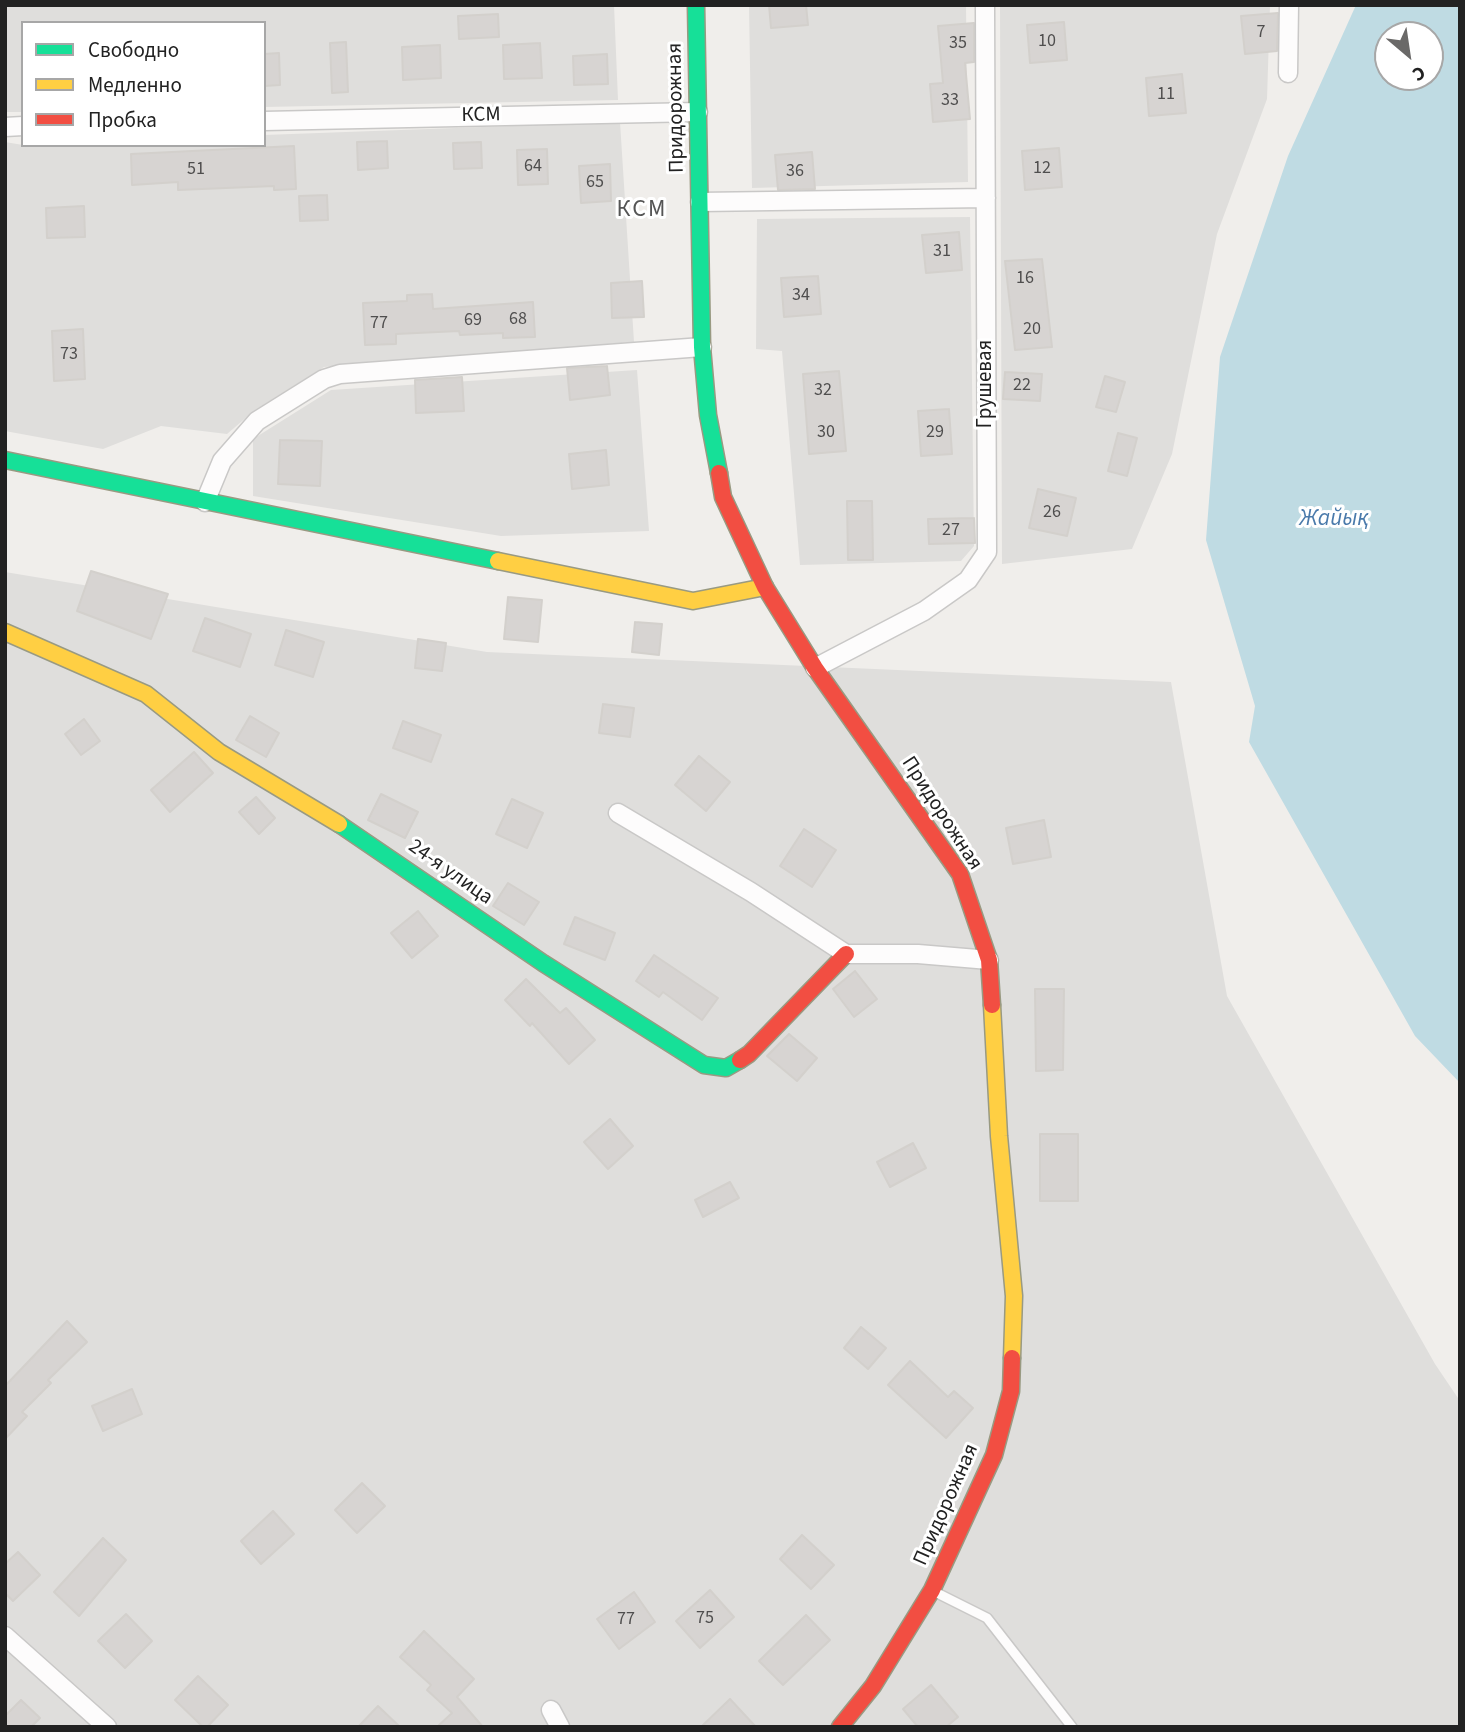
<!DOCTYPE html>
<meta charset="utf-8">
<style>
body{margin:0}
#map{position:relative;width:1465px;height:1732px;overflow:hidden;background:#f0eeeb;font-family:"Source Sans 3",sans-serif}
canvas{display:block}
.frame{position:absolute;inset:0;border:7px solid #222;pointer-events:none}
.legend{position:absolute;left:21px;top:21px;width:245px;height:126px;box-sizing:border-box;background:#fff;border:2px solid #a7a7a7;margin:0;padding:9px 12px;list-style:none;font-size:21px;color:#222}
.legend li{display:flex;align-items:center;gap:14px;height:35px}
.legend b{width:35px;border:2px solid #a7a7a7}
.north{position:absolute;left:1374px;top:21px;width:70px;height:70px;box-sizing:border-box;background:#fff;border:2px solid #a7a7a7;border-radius:50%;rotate:151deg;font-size:19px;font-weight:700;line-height:28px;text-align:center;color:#222}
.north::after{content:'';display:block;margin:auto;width:24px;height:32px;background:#6a6968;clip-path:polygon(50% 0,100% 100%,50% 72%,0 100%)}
</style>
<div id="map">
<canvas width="1465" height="1732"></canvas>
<div class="frame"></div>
<ul class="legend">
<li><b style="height:9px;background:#16e098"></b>Свободно</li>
<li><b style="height:9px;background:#ffcf43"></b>Медленно</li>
<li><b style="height:9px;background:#f24e42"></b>Пробка</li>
</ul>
<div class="north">С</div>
</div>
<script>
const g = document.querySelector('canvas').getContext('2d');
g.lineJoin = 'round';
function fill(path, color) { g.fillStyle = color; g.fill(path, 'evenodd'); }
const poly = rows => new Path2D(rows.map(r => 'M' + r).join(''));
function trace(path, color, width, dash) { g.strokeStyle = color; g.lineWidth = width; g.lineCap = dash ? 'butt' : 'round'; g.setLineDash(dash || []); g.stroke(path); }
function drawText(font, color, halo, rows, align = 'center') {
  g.font = font + ' "Source Sans 3",sans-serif'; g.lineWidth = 6; g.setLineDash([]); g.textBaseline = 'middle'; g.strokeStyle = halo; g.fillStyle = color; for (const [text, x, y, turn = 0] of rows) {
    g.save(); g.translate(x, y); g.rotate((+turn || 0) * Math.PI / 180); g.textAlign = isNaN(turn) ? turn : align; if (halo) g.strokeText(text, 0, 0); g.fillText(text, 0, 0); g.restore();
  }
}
fill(poly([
 [5,5,614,5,618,100,264,107,264,23,23,23,23,112,5,112],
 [749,5,966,5,968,182,752,188],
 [1000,5,1270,5,1267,99,1217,234,1172,454,1132,549,1002,564],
 [620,122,634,342,324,367,255,410,227,434,161,426,103,449,5,431,5,142,23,145,264,145,264,135],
 [970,217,974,546,961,561,800,565,782,351,756,349,757,219],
 [637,370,649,531,501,536,253,496,253,439,331,390],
 [5,572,487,652,1171,682,1227,996,1435,1364,1460,1401,1460,1727,5,1727]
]), '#dfdedc');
fill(poly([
 [1356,5,1460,5,1460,1083,1415,1036,1249,742,1255,706,1206,540,1220,357,1288,156],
 [1388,35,1430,35,1430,77,1388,77]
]), '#bfdbe3');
const building = poly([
 [769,5,806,5,808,25,771,28,769,5],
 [1278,13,1277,51,1245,54,1241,16,1278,13],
 [498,14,499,37,459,39,458,16,498,14],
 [1064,22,1067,60,1030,63,1027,25,1064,22],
 [974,23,974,62,965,63,970,119,933,122,930,84,943,83,938,26,974,23],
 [346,42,348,92,332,93,330,43,346,42],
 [540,43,542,78,504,79,503,45,540,43],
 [440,45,441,78,403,80,402,47,440,45],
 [279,53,280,85,264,86,264,54,279,53],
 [607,54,608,84,574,85,573,56,607,54],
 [1182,74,1186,113,1149,116,1146,78,1182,74],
 [387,141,388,168,358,170,357,142,387,141],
 [481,142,482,168,454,169,453,143,481,142],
 [294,146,296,189,274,190,274,186,178,190,178,182,132,185,131,154,294,146],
 [1059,148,1062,187,1025,190,1022,151,1059,148],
 [547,149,548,184,518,185,517,150,547,149],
 [812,152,815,189,778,190,775,155,812,152],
 [610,164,611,201,581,203,579,166,610,164],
 [327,195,328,220,300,221,299,196,327,195],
 [84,206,85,237,47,238,46,208,84,206],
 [959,232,962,270,926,273,922,235,959,232],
 [1042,259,1052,347,1015,350,1005,261,1042,259],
 [818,276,821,314,784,317,781,278,818,276],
 [642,281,644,317,612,318,611,283,642,281],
 [432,294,433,309,533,302,535,337,503,338,503,333,460,335,459,331,396,334,396,344,365,345,363,303,407,301,407,295,432,294],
 [83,329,85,379,54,381,52,331,83,329],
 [607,366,610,395,570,400,567,368,607,366],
 [839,371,846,451,809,454,803,374,839,371],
 [1005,372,1042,374,1040,401,1003,399,1005,372],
 [1105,376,1125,382,1116,412,1096,407,1105,376],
 [462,377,464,411,416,413,415,380,462,377],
 [949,409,952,454,921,456,918,411,949,409],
 [1118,433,1137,438,1127,476,1108,471,1118,433],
 [280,440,322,441,320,486,278,484,280,440],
 [606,450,609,485,572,489,569,454,606,450],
 [1038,489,1076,498,1067,536,1029,528,1038,489],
 [847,501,872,501,873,560,848,560,847,501],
 [974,518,975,543,929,544,928,519,974,518],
 [91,571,168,594,151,639,77,611,91,571],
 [508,597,542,600,538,642,504,639,508,597],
 [205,618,251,634,240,667,193,651,205,618],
 [635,622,662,624,659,655,632,652,635,622],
 [286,630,324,642,313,677,275,665,286,630],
 [418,639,446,643,442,671,415,668,418,639],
 [603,704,634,708,630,737,599,733,603,704],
 [250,716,279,733,266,757,236,740,250,716],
 [84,719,100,741,81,755,65,734,84,719],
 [403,721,441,735,431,762,393,748,403,721],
 [194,752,213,773,170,812,151,790,194,752],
 [699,756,730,782,706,811,675,785,699,756],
 [381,794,418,812,405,838,368,820,381,794],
 [256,797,275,818,259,834,239,812,256,797],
 [512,799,543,813,527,848,496,834,512,799],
 [1044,820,1051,857,1013,864,1006,828,1044,820],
 [804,829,836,850,812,887,780,866,804,829],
 [508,883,539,902,524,925,493,906,508,883],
 [418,911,438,936,412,958,391,933,418,911],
 [575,917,615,933,605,960,564,944,575,917],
 [654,955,718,998,702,1020,663,992,659,997,636,981,654,955],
 [855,971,877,999,854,1017,833,989,855,971],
 [526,979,560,1013,566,1008,595,1040,569,1064,532,1023,530,1026,505,1000,526,979],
 [1035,989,1064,989,1063,1070,1036,1071,1035,989],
 [789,1034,817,1058,797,1081,767,1056,789,1034],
 [610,1119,633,1146,608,1169,584,1142,610,1119],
 [1040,1134,1078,1134,1078,1201,1040,1201,1040,1134],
 [913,1143,926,1168,890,1187,877,1162,913,1143],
 [730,1182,739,1198,703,1217,695,1200,730,1182],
 [67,1321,87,1342,48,1380,51,1383,22,1412,27,1416,5,1439,5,1386,67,1321],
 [861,1327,886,1348,868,1369,844,1348,861,1327],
 [910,1361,948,1397,954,1391,973,1408,946,1438,888,1385,910,1361],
 [132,1389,142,1414,103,1431,92,1406,132,1389],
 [362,1483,385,1506,357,1533,335,1510,362,1483],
 [273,1511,294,1534,261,1564,241,1541,273,1511],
 [802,1535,834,1565,811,1589,780,1559,802,1535],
 [103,1538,126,1560,79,1616,54,1592,103,1538],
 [18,1552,40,1575,13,1601,5,1593,5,1564,18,1552],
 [710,1590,734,1617,700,1648,676,1621,710,1590],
 [634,1592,655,1622,619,1649,597,1619,634,1592],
 [126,1614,152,1641,125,1668,98,1641,126,1614],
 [806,1615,830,1640,783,1685,759,1661,806,1615],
 [424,1631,474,1679,457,1697,483,1727,437,1727,452,1713,427,1690,431,1685,400,1657,424,1631],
 [198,1676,228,1705,207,1727,203,1727,175,1700,198,1676],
 [931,1685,958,1717,946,1727,918,1727,903,1709,931,1685],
 [730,1699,756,1727,701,1727,730,1699],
 [21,1700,40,1718,31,1727,5,1727,5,1716,21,1700],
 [378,1706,400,1727,358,1727,378,1706]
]);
fill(building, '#d7d4d2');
trace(building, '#d3d0cc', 2);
const lane = poly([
 [933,1591,987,1618,1072,1727]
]);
const street = poly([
 [1288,73,1289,5],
 [264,121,698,112],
 [5,127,23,126],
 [700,202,986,198],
 [205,502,222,461,257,421,324,379,340,374,702,347],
 [815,668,924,611,968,580,987,552,985,5],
 [618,813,751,892,846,954,918,954,989,960],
 [5,1636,107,1727],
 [551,1710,560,1727]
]);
const fast = poly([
 [696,5,702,347,708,415,719,473],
 [5,460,498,561],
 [339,824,543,963,704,1065,726,1068,740,1060]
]);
const slow = poly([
 [498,561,693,601,765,587],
 [5,632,146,694,219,752,339,824],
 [992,1005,999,1136,1014,1296,1012,1358]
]);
const jam = poly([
 [719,473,723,497,765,587,815,668,960,874,989,960,992,1005],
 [740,1060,749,1054,846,954],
 [840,1727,873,1686,932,1590,994,1455,1011,1391,1012,1358]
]);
trace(lane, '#c9c8c7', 12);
trace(street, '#c9c8c7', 21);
trace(fast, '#999a82', 19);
trace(slow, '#999a82', 19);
trace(jam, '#999a82', 19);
trace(lane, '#fdfcfc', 9);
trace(street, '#fdfcfc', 18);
trace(fast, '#16e098', 16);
trace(slow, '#ffcf43', 16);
trace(jam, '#f24e42', 16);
drawText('18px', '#4f4e4e', null, [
 ["7",1261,33],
 ["10",1047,42],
 ["35",958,44],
 ["11",1166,95],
 ["33",950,101],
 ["64",533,167],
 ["12",1042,169],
 ["51",196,170],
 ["36",795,172],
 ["65",595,183],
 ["31",942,252],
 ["16",1025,279],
 ["34",801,296],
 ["68",518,320],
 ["69",473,321],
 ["77",379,324],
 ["20",1032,330],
 ["73",69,355],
 ["22",1022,386],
 ["32",823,391],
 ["30",826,433],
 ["29",935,433],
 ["26",1052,513],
 ["27",951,531],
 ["75",705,1619],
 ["77",626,1620]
]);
drawText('21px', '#222', '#fff', [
 ["Придорожная",677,108,-91],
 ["КСМ",481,116,-1],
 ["Грушевая",986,384,-90],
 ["Придорожная",941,814,57],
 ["24-я улица",450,873,35],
 ["Придорожная",947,1505,-66]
]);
drawText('italic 23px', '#4a7aab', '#fff', [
 ["Жайық",1334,520]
]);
g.letterSpacing = '2px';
drawText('24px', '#555', '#fff', [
 ["КСМ",642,211]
]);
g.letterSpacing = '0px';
</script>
